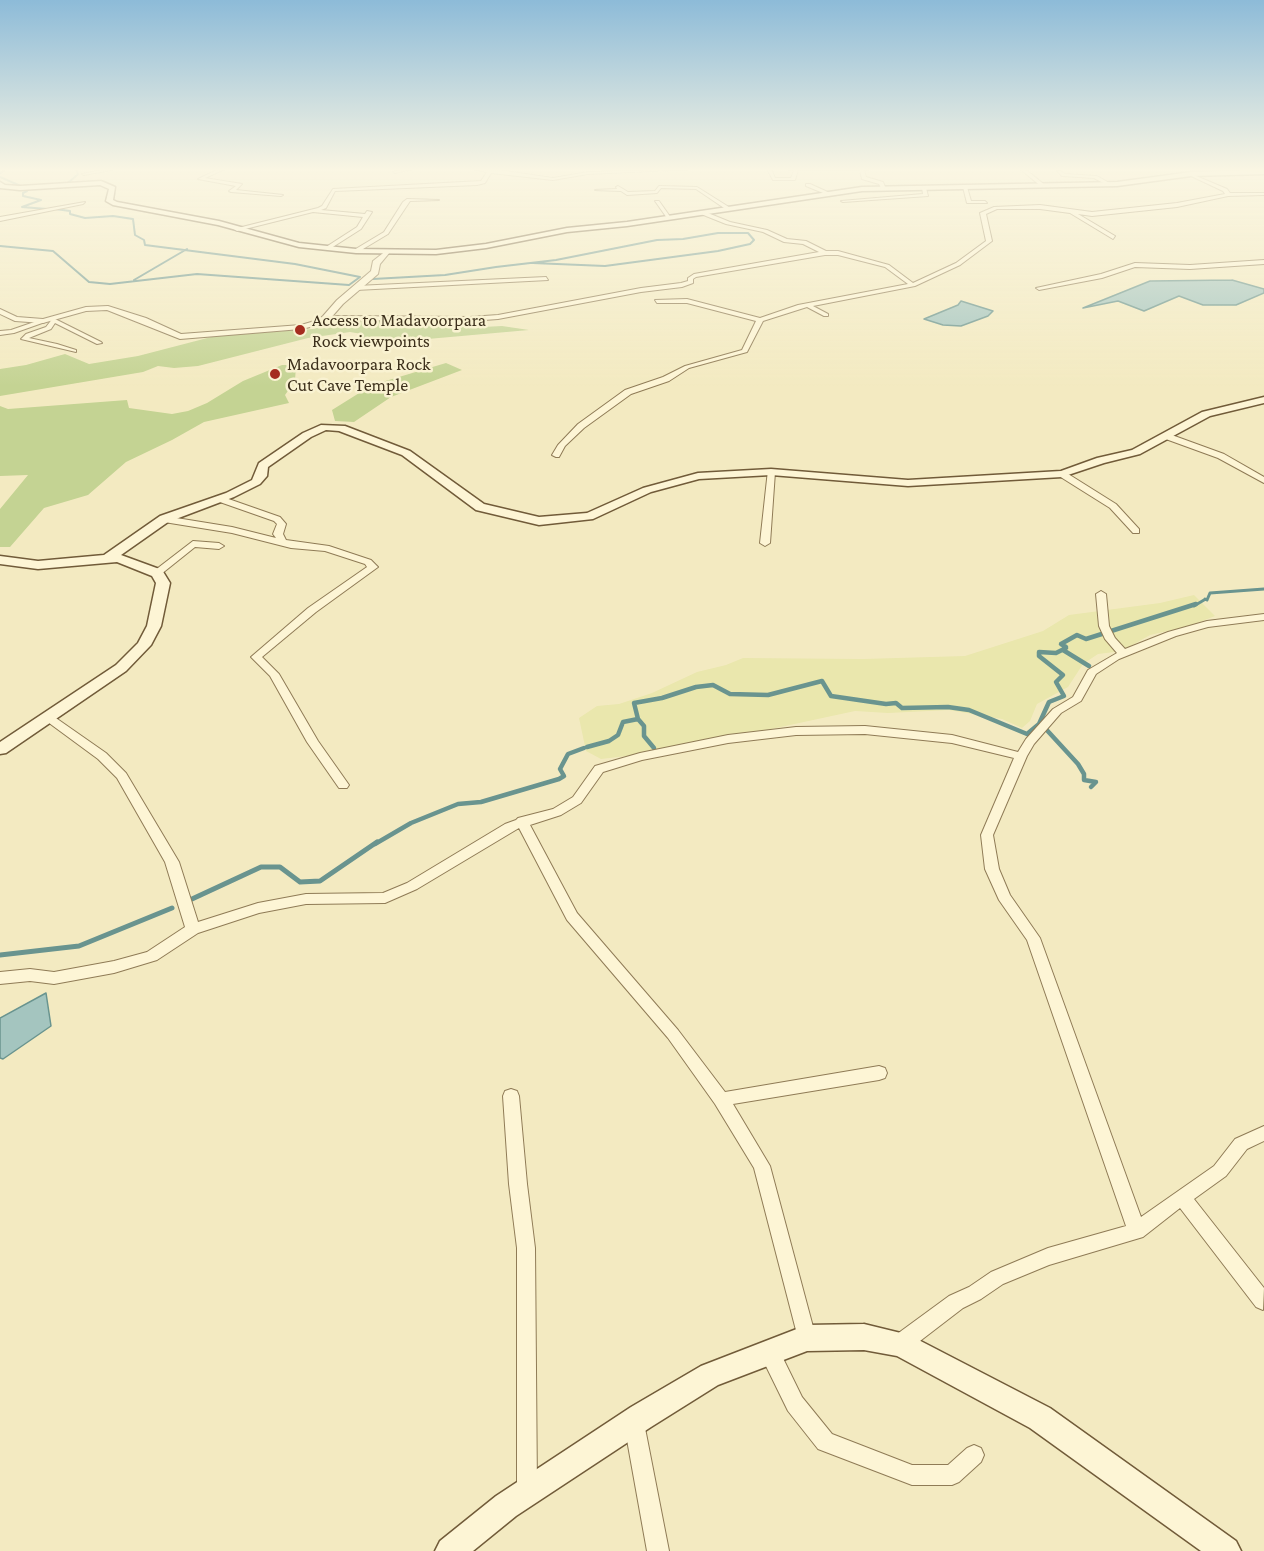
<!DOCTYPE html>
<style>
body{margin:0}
canvas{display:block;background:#f3eac1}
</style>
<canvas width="1264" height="1551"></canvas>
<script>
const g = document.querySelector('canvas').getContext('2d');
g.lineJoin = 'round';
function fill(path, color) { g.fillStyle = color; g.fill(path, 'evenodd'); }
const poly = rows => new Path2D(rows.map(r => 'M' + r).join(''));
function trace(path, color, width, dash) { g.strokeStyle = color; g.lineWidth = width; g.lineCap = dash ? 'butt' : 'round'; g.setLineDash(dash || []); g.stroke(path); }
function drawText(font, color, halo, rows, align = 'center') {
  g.font = font + ' "Crimson Pro",serif'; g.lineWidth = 5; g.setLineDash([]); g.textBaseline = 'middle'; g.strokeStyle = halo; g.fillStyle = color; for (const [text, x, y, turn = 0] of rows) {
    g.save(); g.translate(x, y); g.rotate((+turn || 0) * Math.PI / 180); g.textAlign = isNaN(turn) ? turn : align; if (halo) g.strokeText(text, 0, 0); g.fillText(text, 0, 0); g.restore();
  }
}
fill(poly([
 [1194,595,1215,616,1190,626,1150,635,1122,651,1098,654,1083,664,1068,687,1037,704,1030,721,1022,728,1002,719,949,710,888,713,855,711,669,751,601,759,586,751,579,718,597,706,619,704,652,693,697,672,726,665,743,658,863,659,965,656,1043,631,1069,615,1160,603]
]), '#eae7ad');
fill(poly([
 [334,320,463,321,464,328,502,326,529,330,360,345,354,341,362,334,350,332,308,338,198,366,174,368,158,366,143,372,0,396,0,369,26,365,65,354,89,364,138,356,215,336,313,329],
 [446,363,462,370,391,397,354,422,335,421,332,410,372,385],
 [282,365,296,365,295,381,285,395,289,403,204,422,172,440,126,462,88,495,44,508,10,547,0,547,0,509,28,475,0,476,0,406,8,409,127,400,129,408,172,414,188,411,207,403,243,381]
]), '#c4d393');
const water = poly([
 [1232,280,1264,289,1264,293,1236,305,1203,305,1179,296,1144,311,1118,301,1083,308,1150,281,1232,280],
 [961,301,993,311,988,316,961,326,943,325,924,319,958,305,961,301],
 [46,993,51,1026,3,1059,0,1058,0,1018,46,993]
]);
fill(water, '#a4c5bf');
trace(water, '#69948f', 1.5);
trace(poly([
 [0,173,4,171,2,169],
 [0,177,23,187],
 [22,186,68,183,78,174,76,169],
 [25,189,27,191,23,193,23,196,41,200,22,207,47,209],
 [55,209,70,211,70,214,85,218,113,216,133,219,135,235,144,240,145,245,295,264,360,277],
 [0,246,53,251,89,282,110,284,197,274,349,285,360,277],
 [373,279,445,275,496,267,556,260,657,240,683,239,718,233,748,233,754,240,750,244,718,251,605,266,533,263],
 [134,280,187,249]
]), '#69948f', 2);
trace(poly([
 [1205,599,1207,600,1210,593,1264,589],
 [1194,606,1204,600]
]), '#69948f', 3);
trace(poly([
 [1089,666,1063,650,1066,647,1061,644,1077,635,1086,639,1196,604],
 [638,719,644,726,644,736,654,748],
 [1044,727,1078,764,1084,774,1084,780,1096,782,1091,787],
 [587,747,609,741,618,735,623,722,638,719,634,703,662,698,696,687,713,685,730,694,768,695,822,681,831,696,886,704,896,703,902,708,948,707,969,710,1027,734,1039,724,1049,702,1064,696,1056,682,1063,675,1039,656,1039,652,1056,653,1066,648],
 [375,844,411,823,458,804,481,802,559,779,564,776,560,769,568,754,584,748]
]), '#69948f', 4.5);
trace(poly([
 [192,899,261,867,280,867,300,882,320,881,377,842],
 [0,955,79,946,172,908]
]), '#69948f', 5);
const minor = poly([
 [107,169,112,170,84,175,82,174,107,169],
 [219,169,225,169,205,178,242,184,236,190,283,195,281,196,231,192,229,191,236,186,198,179,219,169],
 [403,169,413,169,395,173,393,172,403,169],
 [472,169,492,169,553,178,588,172,696,169,588,174,553,180,491,173,485,183,477,185,335,191,326,208,321,210,365,214,367,211,372,212,361,229,328,250,326,247,357,227,363,217,313,212,237,231,234,229,318,208,322,206,333,189,481,181,487,172,472,169],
 [767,169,771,169,775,178,791,178,794,170,785,169,871,169,864,170,866,177,883,182,886,189,882,190,879,184,862,179,860,170,798,170,795,180,773,180,767,169],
 [1020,169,1025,169,1046,186,1042,187,1020,169],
 [1059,170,1065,174,1097,176,1111,184,1107,185,1094,178,1062,176,1057,171,1059,170],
 [1189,173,1227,189,1230,193,1264,193,1264,195,1228,196,1177,207,1092,216,1078,214,1115,236,1113,239,1070,213,1040,209,997,209,986,214,992,241,960,265,915,286,813,306,828,314,828,316,824,316,807,307,763,321,747,352,689,368,669,381,631,394,584,428,565,446,559,457,556,457,552,455,558,445,578,424,625,390,663,377,685,366,742,350,756,321,687,303,657,303,655,300,687,299,760,318,798,305,908,284,885,267,838,255,825,255,696,277,693,279,693,283,682,287,641,292,498,319,470,321,326,320,323,318,326,316,470,317,498,315,641,288,681,283,688,281,688,278,694,274,819,252,803,244,784,242,763,232,726,224,701,214,703,211,730,222,767,230,787,239,806,241,826,251,838,251,889,265,913,283,956,263,986,241,980,213,994,207,1040,205,1092,212,1177,203,1225,194,1223,191,1189,175,1189,173],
 [806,184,810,184,832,194,828,195,806,186,806,184],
 [618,186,628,192,655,191,659,186,697,187,732,209,727,210,696,189,661,188,657,193,627,195,621,191,595,190,617,189,616,187,618,186],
 [965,186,967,187,971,201,985,201,987,203,967,203,963,187,965,186],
 [924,187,926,188,928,196,843,202,841,201,923,194,922,188,924,187],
 [407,199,439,200,410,201,388,234,358,252,354,252,354,250,384,232,403,202,407,199],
 [655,201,659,201,671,218,667,218,655,201],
 [85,202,83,204,0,221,0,217,85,202],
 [1264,260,1264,264,1190,269,1135,267,1102,278,1039,290,1036,288,1101,274,1135,263,1190,265,1264,260],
 [546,277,548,280,356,290,353,288,356,286,546,277],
 [53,318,101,342,102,343,97,344,55,323,51,329,29,338,57,344,76,350,76,352,21,339,26,334,46,327,53,318],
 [43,319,45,320,45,322,14,333,0,335,0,331,11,330,43,319],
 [1163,434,1169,434,1224,454,1264,477,1264,483,1218,458,1163,438,1163,434],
 [768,470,775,472,770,543,765,546,760,543,768,470],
 [1059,472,1065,472,1116,504,1139,529,1139,533,1133,533,1110,508,1059,476,1059,472],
 [220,496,280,517,286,524,283,534,286,540,329,546,371,560,378,567,316,612,262,657,279,674,318,741,349,785,347,788,339,788,307,742,270,676,251,657,308,608,367,567,365,564,325,551,291,548,232,533,164,522,160,519,164,516,232,527,276,538,273,534,277,524,274,521,217,501,217,497,220,496],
 [193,541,219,543,224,546,219,549,195,547,160,575,154,575,154,571,193,541],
 [1101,591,1106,594,1109,626,1115,638,1125,649,1168,632,1207,621,1264,614,1264,620,1208,627,1176,636,1119,659,1096,674,1081,701,1061,713,1034,744,1027,756,993,835,999,869,1010,895,1040,938,1141,1217,1214,1166,1235,1139,1264,1126,1264,1141,1247,1149,1226,1176,1194,1199,1264,1288,1263,1310,1256,1307,1180,1208,1143,1237,1049,1265,1003,1284,981,1299,963,1308,907,1351,900,1353,893,1351,891,1344,893,1337,949,1296,969,1287,991,1272,1048,1248,1126,1226,1027,940,999,900,985,869,981,835,1014,758,952,743,865,734,796,735,728,743,642,760,603,772,581,803,561,815,530,825,577,913,678,1030,725,1092,879,1066,885,1068,887,1073,885,1078,879,1080,733,1104,770,1166,816,1338,814,1345,807,1347,800,1345,798,1338,754,1168,715,1104,668,1038,567,920,519,828,417,889,385,903,306,904,259,913,198,933,157,960,114,973,54,984,30,981,0,984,0,972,30,969,54,972,114,961,147,952,185,927,165,862,117,778,98,759,45,720,43,718,45,716,53,716,106,753,126,773,179,862,198,922,258,903,306,894,383,893,407,883,505,824,516,820,518,818,553,809,573,797,595,766,640,753,728,735,796,727,865,726,952,735,1018,752,1026,739,1053,709,1073,697,1088,670,1117,653,1105,639,1099,626,1096,594,1101,591],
 [511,1089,517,1091,519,1096,527,1184,535,1248,537,1491,534,1498,527,1501,520,1498,517,1491,517,1248,509,1184,503,1096,505,1091,511,1089],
 [770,1343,777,1346,802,1397,832,1434,912,1465,948,1465,967,1448,974,1445,981,1448,984,1455,981,1462,959,1482,952,1485,912,1485,818,1449,788,1411,763,1360,760,1353,763,1346,770,1343],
 [634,1413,641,1416,644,1423,669,1551,647,1551,624,1423,627,1416,634,1413]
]);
const tertiary = poly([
 [387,250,390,252,380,264,378,274,343,304,329,320,324,324,301,329,180,339,107,310,86,311,43,323,15,321,0,314,0,309,17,317,43,319,86,307,108,306,146,318,181,334,301,325,318,320,323,316,337,300,371,271,373,261,387,250]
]);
const secondary = poly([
 [1264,170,1264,174,1191,176,1117,186,862,191,627,226,567,232,486,248,436,254,356,253,299,247,218,225,113,205,106,201,109,189,100,185,20,190,0,188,0,182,5,185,20,186,101,181,115,187,113,200,117,202,219,221,299,243,356,249,436,250,486,244,567,228,627,222,862,187,1117,182,1191,172,1264,170],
 [1264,397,1264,403,1210,416,1140,454,1104,463,1062,477,908,486,771,475,699,479,651,492,593,519,539,525,476,510,402,455,339,431,326,430,311,437,268,467,267,476,260,484,234,497,168,522,121,555,162,570,170,583,161,626,151,645,126,671,6,753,0,754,0,742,116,665,138,643,147,626,156,583,152,576,117,562,38,569,0,564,0,556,38,561,104,555,160,516,226,493,252,480,259,463,303,433,321,425,345,426,410,451,484,504,539,517,587,513,643,488,698,473,771,469,908,480,1061,471,1097,458,1132,450,1202,412,1264,397],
 [864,1324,909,1335,1050,1408,1236,1541,1241,1551,1201,1551,1030,1428,897,1356,864,1350,807,1351,718,1385,651,1427,516,1516,473,1551,435,1551,440,1541,496,1496,631,1407,701,1366,807,1325,864,1324]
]);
const primary = poly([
 [1237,169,1264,169,1264,173,1241,171,1237,169]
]);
trace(minor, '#8f7b56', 2);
trace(tertiary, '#8f7b56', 2);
trace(secondary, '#715b39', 3);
trace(primary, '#5c482b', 2);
fill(minor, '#fdf5d5');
fill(tertiary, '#fdf5d5');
fill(secondary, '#fdf5d5');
fill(primary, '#fae694');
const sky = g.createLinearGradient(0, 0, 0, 386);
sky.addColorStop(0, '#8dbbd8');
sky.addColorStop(0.44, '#faf6e3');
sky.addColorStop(1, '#faf6e300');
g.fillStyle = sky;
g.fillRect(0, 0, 1264, 386);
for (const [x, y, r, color] of [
 [300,330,6,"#a52d1f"],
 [275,374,6,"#a52d1f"]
]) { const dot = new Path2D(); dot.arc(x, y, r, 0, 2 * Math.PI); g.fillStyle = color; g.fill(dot); trace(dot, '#f9f2d1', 2); }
drawText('18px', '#3d301c', '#f9f2d1', [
 ["Access to Madavoorpara",312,320],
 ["Rock viewpoints",312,341],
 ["Madavoorpara Rock",287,364],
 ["Cut Cave Temple",287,385]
], 'left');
</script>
